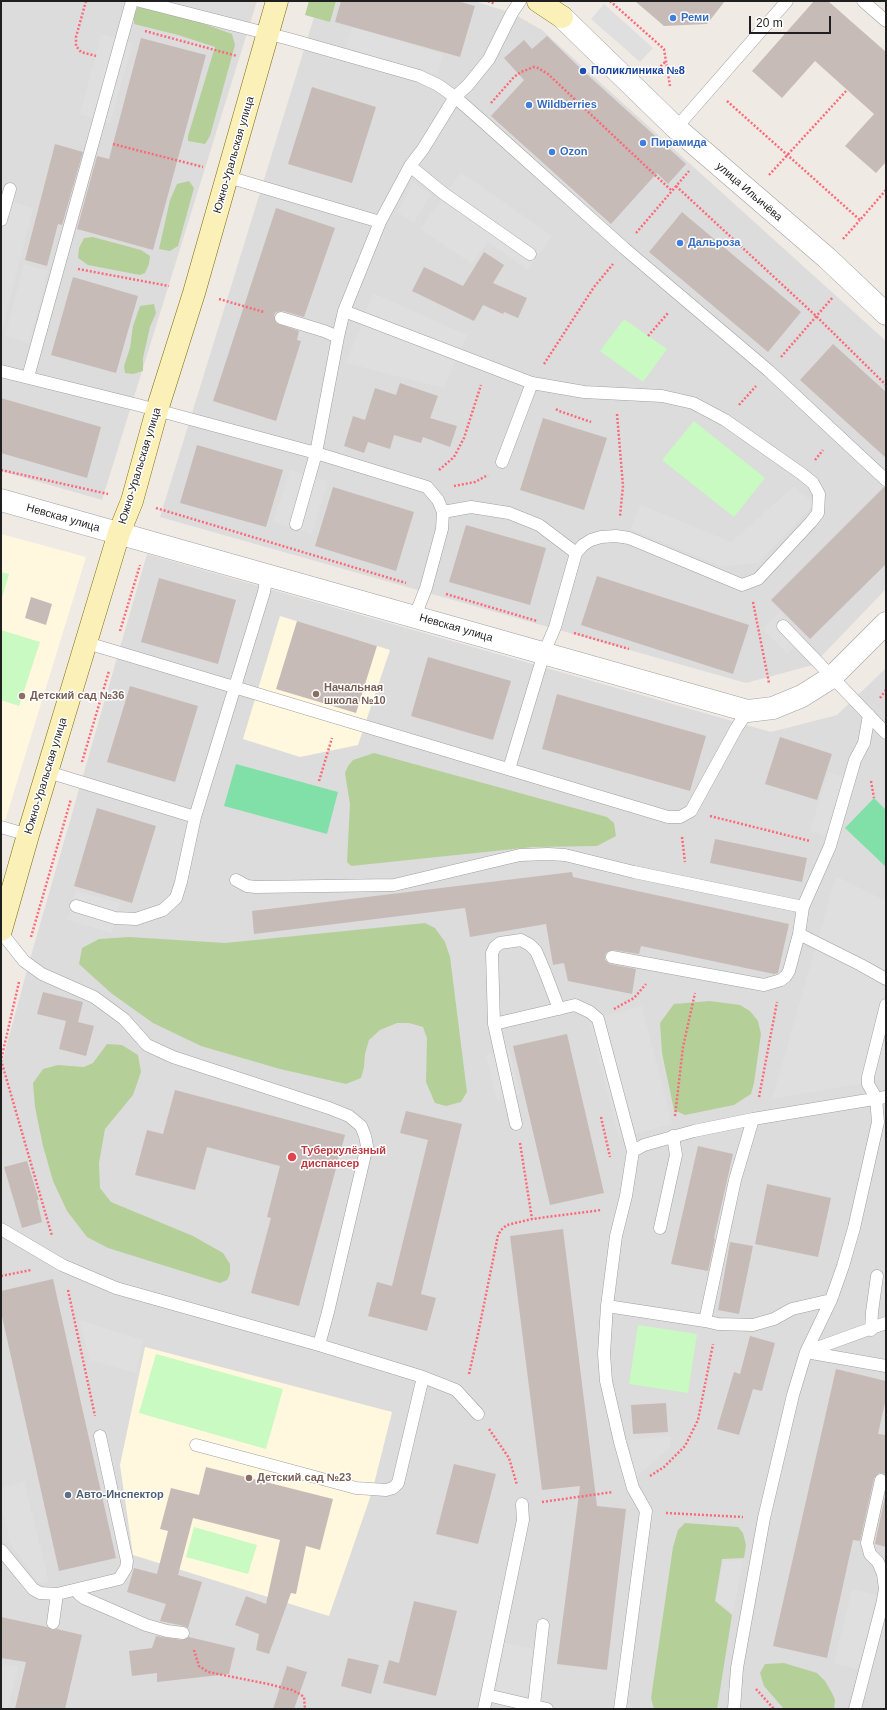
<!DOCTYPE html>
<meta charset="utf-8">
<style>
body{margin:0}
#map{position:relative;width:887px;height:1710px;overflow:hidden;background:#f0eae5;font-family:Arial,sans-serif}
canvas{display:block}
.frame{position:absolute;inset:0;border:2px solid #1f1f1f;pointer-events:none}
.scale{position:absolute;left:749px;top:16px;width:82px;height:18px;box-sizing:border-box;border:2px solid #1f1f1f;border-top:0;padding-left:5px;font-size:12px;line-height:14px;white-space:nowrap;color:#1f1f1f;-webkit-text-stroke:3px #fff;paint-order:stroke}
</style>
<div id="map">
<canvas width="887" height="1710"></canvas>
<div class="frame"></div>
<div class="scale">20 m</div>
</div>
<script>
const g = document.querySelector('canvas').getContext('2d');
g.lineJoin = 'round';
function fill(path, color) { g.fillStyle = color; g.fill(path, 'evenodd'); }
const poly = rows => new Path2D(rows.map(r => 'M' + r).join(''));
function trace(path, color, width, dash) { g.strokeStyle = color; g.lineWidth = width; g.lineCap = dash ? 'butt' : 'round'; g.setLineDash(dash || []); g.stroke(path); }
function drawText(font, color, halo, rows, align = 'center') {
  g.font = font + ' Arial,sans-serif'; g.lineWidth = 3; g.setLineDash([]); g.textBaseline = 'middle'; g.strokeStyle = halo; g.fillStyle = color; for (const [text, x, y, turn = 0] of rows) {
    g.save(); g.translate(x, y); g.rotate((+turn || 0) * Math.PI / 180); g.textAlign = isNaN(turn) ? turn : align; if (halo) g.strokeText(text, 0, 0); g.fillText(text, 0, 0); g.restore();
  }
}
fill(poly([
 [1,1,257,1,102,500,1,471],
 [319,1,474,1,512,13,542,30,886,341,886,589,813,665,746,683,160,517],
 [147,554,771,732,837,715,886,668,886,1709,1,1709,1,1066,30,959]
]), '#dddcdc');
fill(poly([
 [1,534,86,557,1,834],
 [280,616,390,650,358,745,300,757,243,739],
 [145,1347,392,1412,372,1492,329,1616,133,1555,120,1465]
]), '#fff8de');
fill(poly([
 [309,1,336,1,330,22,305,15],
 [138,7,185,17,232,34,235,45,210,136,205,144,188,141,188,136,215,47,178,35,134,24,134,14],
 [189,181,194,188,178,246,170,251,159,249,170,200,177,184],
 [93,237,141,250,150,256,149,264,145,273,140,275,88,265,78,258,79,248,84,238],
 [154,304,156,313,150,327,143,358,143,371,133,374,125,373,124,366,130,348,133,326,140,306],
 [374,753,607,817,614,823,616,836,597,846,533,847,351,866,347,862,350,804,345,773,348,766,353,760],
 [425,923,435,928,445,942,450,957,467,1092,461,1102,446,1106,435,1103,426,1082,427,1038,423,1027,409,1023,397,1023,380,1030,369,1040,365,1054,364,1067,361,1078,346,1084,280,1069,201,1046,153,1023,111,993,79,964,82,948,99,939,129,937,225,943],
 [710,1001,740,1005,750,1011,758,1021,761,1034,754,1083,751,1094,734,1105,685,1115,674,1110,662,1053,660,1023,674,1004],
 [107,1044,122,1045,138,1055,141,1072,133,1095,105,1129,99,1163,100,1188,111,1202,193,1236,223,1253,230,1264,230,1274,227,1280,220,1283,108,1248,87,1237,67,1211,53,1181,43,1146,35,1107,33,1083,43,1069,58,1065,84,1067,93,1063],
 [685,1523,738,1527,743,1533,746,1545,744,1558,722,1559,715,1601,732,1615,717,1709,654,1709,651,1698,673,1547,678,1530],
 [784,1663,817,1673,825,1681,832,1693,835,1700,834,1709,784,1709,764,1686,760,1673,765,1664]
]), '#b4d098');
fill(poly([
 [624,319,667,349,643,382,600,351],
 [694,421,765,478,734,517,662,460],
 [1,572,9,574,1,601],
 [1,630,40,642,19,706,1,700],
 [638,1325,697,1334,688,1393,629,1384],
 [156,1354,283,1389,266,1449,139,1413],
 [194,1527,257,1545,248,1574,186,1557]
]), '#c8fac1');
fill(poly([
 [236,764,338,792,327,834,224,806],
 [874,798,886,810,886,867,845,828]
]), '#81e0a8');
fill(poly([
 [604,4,653,48,640,62,591,19],
 [352,27,443,54,437,75,346,48],
 [101,34,133,43,110,123,80,114],
 [461,172,552,236,528,270,488,242,472,264,420,229],
 [413,183,431,194,414,223,397,212],
 [1,199,33,208,1,335],
 [24,264,48,271,29,343,5,336],
 [373,293,467,335,444,388,346,363],
 [290,470,328,481,312,534,273,522],
 [794,486,814,504,758,563,721,566,630,529,641,505,731,542],
 [780,612,804,638,787,654,763,629],
 [828,772,844,777,826,836,810,831],
 [836,876,886,901,885,1079,772,1099],
 [76,891,120,903,112,933,67,920],
 [642,1006,672,1124,619,1138,589,1020],
 [509,1049,520,1094,497,1100,486,1055],
 [79,1320,143,1340,136,1373,90,1360],
 [670,1436,671,1447,636,1477,628,1440],
 [24,1482,49,1582,39,1584,11,1545,1,1508,1,1488],
 [743,1560,733,1613,716,1601,723,1561],
 [852,1589,879,1595,861,1670,834,1664],
 [504,1643,536,1649,527,1698,496,1693],
 [1,1664,18,1667,8,1709,1,1709]
]), '#dfdfdf');
fill(poly([
 [341,1,457,1,475,6,460,57,335,22],
 [635,1,725,1,707,24,664,26],
 [814,1,828,1,886,52,886,162,876,173,845,146,874,114,815,61,782,98,752,71],
 [547,36,580,68,686,164,668,184,657,173,611,224,491,116,524,80,504,58,524,40,532,49],
 [141,38,206,55,153,250,77,229,97,156,109,159],
 [312,87,376,107,352,183,288,164],
 [55,144,83,152,62,225,58,224,47,266,25,260],
 [276,208,335,228,304,317,283,311,276,312,274,315,276,323,299,331,297,340,301,341,276,421,213,401],
 [682,212,801,312,768,352,649,252],
 [484,252,504,265,493,283,527,298,518,318,504,312,503,314,483,305,474,321,412,291,424,267,463,286],
 [73,277,138,296,116,373,51,355],
 [833,344,886,392,886,458,800,380],
 [400,383,438,396,430,418,457,426,450,447,423,437,421,443,394,435,390,449,368,442,364,453,344,446,353,416,365,420,375,388,396,395],
 [1,398,101,427,87,478,1,453],
 [543,418,607,438,584,510,520,490],
 [197,445,283,470,266,527,180,503],
 [333,487,414,512,396,571,315,546],
 [884,487,886,487,886,564,810,639,771,600],
 [466,525,546,548,530,605,449,582],
 [597,576,749,625,733,674,581,625],
 [159,578,236,600,218,664,141,642],
 [31,597,52,604,46,625,25,618],
 [297,621,377,646,356,713,276,689],
 [428,657,511,681,493,740,411,716],
 [130,686,198,706,175,782,107,762],
 [557,694,706,736,690,791,542,749],
 [780,737,832,754,817,800,765,784],
 [97,808,156,826,132,903,74,886],
 [715,839,807,858,802,882,710,863],
 [572,872,573,877,789,924,778,973,774,974,641,946,639,954,613,950,607,952,605,955,605,960,610,964,636,969,632,994,568,981,564,963,553,965,546,924,470,937,465,908,254,934,252,911],
 [43,992,83,1002,78,1022,94,1026,86,1056,59,1049,66,1021,37,1014],
 [567,1034,604,1193,550,1205,513,1046],
 [175,1090,345,1135,299,1306,251,1293,271,1218,267,1217,280,1166,207,1147,195,1190,135,1175,147,1130,163,1134],
 [406,1111,462,1124,421,1294,436,1298,427,1331,368,1316,377,1282,392,1286,428,1140,400,1133],
 [698,1146,733,1154,714,1238,715,1239,708,1271,671,1264],
 [27,1161,39,1200,37,1200,42,1222,22,1228,4,1167],
 [767,1184,831,1198,818,1257,755,1244],
 [563,1229,597,1506,626,1509,607,1670,557,1664,580,1486,542,1490,510,1236],
 [730,1242,753,1246,739,1314,718,1310],
 [53,1279,116,1558,59,1571,1,1312,1,1291],
 [750,1336,775,1343,762,1391,753,1389,739,1435,717,1429,734,1372,740,1374],
 [836,1369,886,1381,886,1398,878,1434,886,1435,886,1474,879,1473,874,1478,860,1541,853,1540,827,1658,773,1646],
 [666,1403,668,1432,633,1434,631,1405],
 [454,1464,496,1474,478,1544,436,1534],
 [206,1467,333,1499,320,1550,306,1546,296,1594,291,1593,269,1654,256,1650,259,1634,235,1625,246,1596,266,1604,280,1540,193,1518,178,1575,202,1582,188,1628,184,1626,160,1621,166,1604,127,1592,134,1568,157,1574,168,1531,160,1529,171,1488,199,1495],
 [886,1492,886,1547,875,1544,875,1543],
 [414,1601,457,1611,436,1696,383,1683,389,1660,399,1663],
 [1,1617,47,1627,52,1630,57,1629,82,1635,65,1709,15,1709,26,1662,1,1658],
 [156,1636,182,1640,189,1637,235,1648,229,1674,157,1682,157,1673,132,1676,129,1651,152,1648],
 [348,1658,379,1665,371,1694,341,1686],
 [287,1666,307,1672,294,1709,273,1709]
]), '#c7bbb8');
const service = poly([
 [140,1,289,39,419,76,438,85,455,97,479,118,624,248,769,371,886,480],
 [863,1,886,21],
 [676,128,787,1],
 [410,166,443,193,530,254],
 [228,177,380,222],
 [1,220,10,189],
 [344,311,532,383,584,392,662,396,693,403,725,420,802,474,813,483,819,494,818,513,811,522,758,579,742,585,629,538,616,536,601,537,591,540,583,545,576,553,555,627,544,653,509,769],
 [281,318,324,331,338,337],
 [1,371,138,405,316,453,427,487,438,500,443,512,442,529,426,588,415,616],
 [28,377,132,1],
 [502,462,532,383],
 [443,512,471,507,509,513,539,525,576,553],
 [296,524,316,453,338,337,344,311,380,222,410,166,423,149,455,97,468,85,489,59,512,13,520,1],
 [783,626,886,733],
 [87,643,668,817,680,817,691,811,737,727,748,711],
 [48,772,195,817],
 [1,827,28,835],
 [236,880,247,886,256,887,394,885,520,855,548,854,565,855,634,872,803,907],
 [76,906,115,918,136,919,163,910,176,898,181,882,195,817,264,592,267,575],
 [1,932,24,961,42,974,94,997,124,1019,147,1045,173,1057,329,1108,349,1116,361,1126,365,1136,367,1146,328,1312,319,1345],
 [799,934,861,965,886,979],
 [612,957,764,985,781,980,786,976,789,971,799,934,803,907,830,846,855,760,864,743,869,715],
 [886,1005,868,1077,868,1084,876,1098,878,1122,854,1228,843,1266,831,1300,806,1352,886,1366],
 [494,1024,575,1005,590,1012,598,1019,633,1151,626,1196,616,1236,607,1306,604,1354,606,1381,620,1442,633,1488,646,1511,620,1709],
 [516,1124,494,1024,492,953,495,947,500,943,521,940,530,945,536,951,545,972,559,1009],
 [633,1151,644,1145,694,1131,753,1119,886,1097],
 [660,1228,676,1155,673,1136],
 [1,1229,62,1265,116,1288,319,1345,423,1377,456,1390,478,1414],
 [607,1306,705,1321,735,1180,753,1119],
 [705,1321,718,1324,753,1325,774,1319,792,1309,831,1300],
 [871,1330,872,1312,877,1276],
 [196,1445,356,1488,386,1490,393,1488,398,1483,423,1377],
 [881,1480,867,1543,870,1554,878,1562,883,1574,885,1589,882,1605],
 [1,1550,33,1589,40,1593,57,1594,119,1579,126,1568,127,1561,100,1436],
 [77,1590,79,1594,84,1598,146,1625,167,1631,183,1633],
 [53,1623,57,1594],
 [487,1695,547,1709],
 [534,1705,543,1625],
 [484,1709,523,1520,522,1504],
 [734,1709,737,1668,764,1518,793,1395,806,1352,886,1323],
 [855,1709,882,1605,886,1604]
]);
const minor = poly([
 [1,500,748,711,773,708,802,696,832,677,886,623]
]);
const tertiary = poly([
 [562,17,676,128,827,258,886,314]
]);
const secondary = poly([
 [538,1,562,17],
 [1,930,28,835,119,533,132,501,157,410,194,293,277,1]
]);
trace(service, '#a0a0a0', 13);
trace(minor, '#a0a0a0', 23);
trace(tertiary, '#a0a0a0', 23);
trace(secondary, '#786d03', 23);
trace(poly([
 [86,1,76,37,76,46,81,52,96,56],
 [488,1,495,4],
 [610,1,664,49,670,86],
 [145,31,237,56],
 [655,72,666,61],
 [727,101,860,220,886,190],
 [491,103,514,77,521,72,534,67,538,68,548,74,672,191],
 [113,144,203,167],
 [769,175,847,90],
 [676,186,816,316,886,385],
 [636,233,689,171],
 [843,239,860,220],
 [78,269,169,286],
 [219,299,264,312],
 [648,336,668,313],
 [781,357,833,297],
 [544,364,594,287,613,264],
 [739,405,756,386],
 [556,409,559,411,591,422],
 [617,414,623,486,620,516],
 [815,460,823,450],
 [1,470,108,494],
 [439,470,454,457,464,438,481,385],
 [454,486,475,482,488,475],
 [156,508,406,583],
 [446,594,537,621],
 [753,602,769,683],
 [120,631,140,565],
 [574,633,629,649],
 [880,698,886,690],
 [82,762,109,671],
 [319,781,332,738],
 [871,781,874,798],
 [710,816,810,841],
 [682,837,685,862],
 [31,937,71,799],
 [19,982,1,1060,52,1236],
 [614,1009,634,998,646,984],
 [759,1097,777,1002],
 [675,1116,683,1047,695,993],
 [601,1117,610,1157],
 [520,1143,532,1219],
 [1,1276,31,1270],
 [68,1290,95,1416],
 [469,1374,478,1334,498,1235,501,1230,507,1225,532,1219,601,1210],
 [489,1429,509,1458,517,1485],
 [650,1476,664,1467,685,1446,698,1420,713,1344],
 [542,1502,613,1492],
 [666,1513,743,1517],
 [194,1650,199,1666,208,1672,268,1684,292,1690,300,1694,304,1697,305,1709],
 [756,1689,774,1709]
]), '#fc6978', 2.5, [2, 2]);
trace(service, '#fff', 12);
trace(minor, '#fff', 22);
trace(tertiary, '#fff', 22);
trace(secondary, '#fbf0b8', 22);
for (const [x, y, r, color] of [
 [673,18,4,"#3f7fe0"],
 [583,71,4,"#1a4fb4"],
 [529,105,4,"#3f7fe0"],
 [643,143,4,"#3f7fe0"],
 [552,152,4,"#3f7fe0"],
 [680,243,4,"#3f7fe0"],
 [316,694,4,"#8d6e63"],
 [22,696,4,"#8d6e63"],
 [292,1157,5,"#e0444e"],
 [249,1478,4,"#8d6e63"],
 [68,1495,4,"#5c6f8a"]
]) { const dot = new Path2D(); dot.arc(x, y, r, 0, 2 * Math.PI); g.fillStyle = color; g.fill(dot); trace(dot, '#fff', 1.5); }
drawText('bold 11px', '#366cbe', '#fff', [
 ["Реми",681,18],
 ["Wildberries",537,105],
 ["Пирамида",651,143],
 ["Ozon",560,152],
 ["Дальроза",688,243]
], 'left');
drawText('bold 11px', '#164399', '#fff', [
 ["Поликлиника №8",591,71]
], 'left');
drawText('11px', '#1f1f1f', '#fff', [
 ["Южно-Уральская улица",234,155,-74],
 ["улица Ильичёва",749,192,41],
 ["Южно-Уральская улица",140,466,-73],
 ["Невская улица",63,518,16],
 ["Невская улица",456,628,16],
 ["Южно-Уральская улица",46,776,-73]
]);
drawText('bold 11px', '#785e54', '#fff', [
 ["Начальная",324,688],
 ["школа №10",324,701],
 ["Детский сад №36",30,696],
 ["Детский сад №23",257,1478]
], 'left');
drawText('bold 11px', '#be3a42', '#fff', [
 ["Туберкулёзный",301,1151],
 ["диспансер",301,1164]
], 'left');
drawText('bold 11px', '#4e5e75', '#fff', [
 ["Авто-Инспектор",76,1495]
], 'left');
</script>
